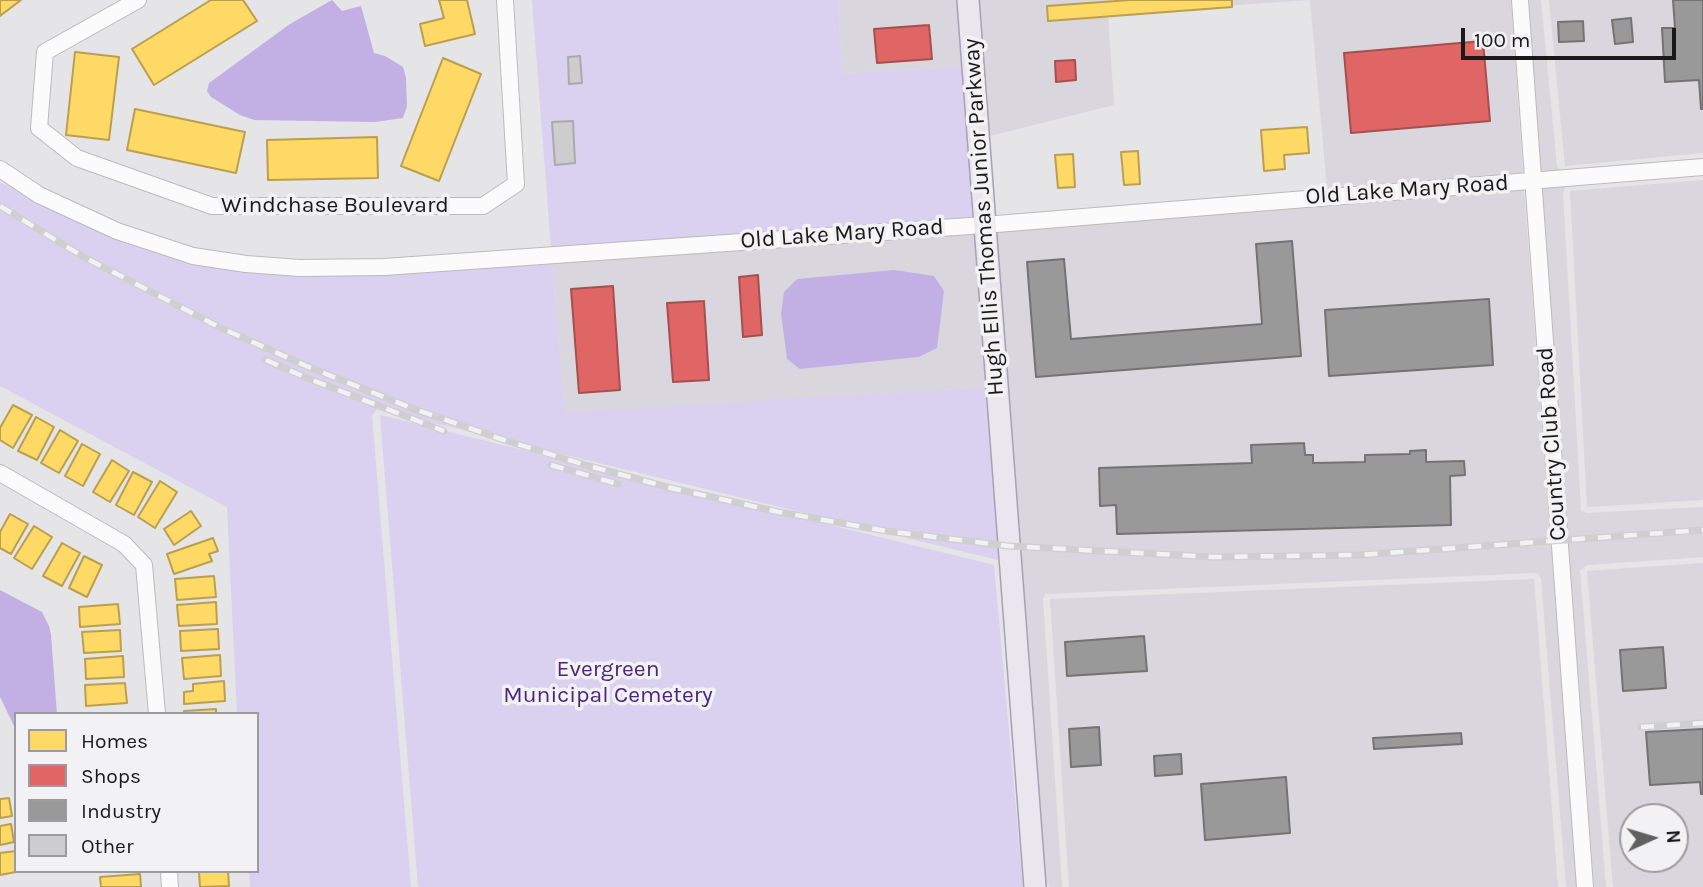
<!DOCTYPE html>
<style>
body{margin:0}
#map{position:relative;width:1703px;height:887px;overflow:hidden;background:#e5e4e6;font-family:Karla,sans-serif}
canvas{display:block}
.legend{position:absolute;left:14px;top:712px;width:245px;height:161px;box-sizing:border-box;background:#f2f1f4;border:2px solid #9c9b9d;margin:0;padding:9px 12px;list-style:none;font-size:21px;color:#1a191a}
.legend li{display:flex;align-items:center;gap:14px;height:35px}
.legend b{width:35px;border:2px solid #9c9b9d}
.north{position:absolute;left:1619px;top:803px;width:70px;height:70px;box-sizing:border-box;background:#f2f1f4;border:2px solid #9c9b9d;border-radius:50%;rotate:86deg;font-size:19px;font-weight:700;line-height:28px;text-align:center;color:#1a191a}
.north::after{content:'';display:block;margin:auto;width:24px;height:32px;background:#616061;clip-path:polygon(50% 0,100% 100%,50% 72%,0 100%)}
.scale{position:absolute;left:1461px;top:28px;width:215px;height:32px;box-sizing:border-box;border:4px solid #1a191a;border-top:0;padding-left:9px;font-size:21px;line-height:24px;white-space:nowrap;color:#1a191a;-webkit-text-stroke:5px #f2f1f4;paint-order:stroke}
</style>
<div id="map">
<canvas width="1703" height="887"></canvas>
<ul class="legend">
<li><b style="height:19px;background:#ffd966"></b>Homes</li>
<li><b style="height:19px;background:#e06666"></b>Shops</li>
<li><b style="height:19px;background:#999"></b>Industry</li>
<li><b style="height:19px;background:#cdccce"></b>Other</li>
</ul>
<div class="north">N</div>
<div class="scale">100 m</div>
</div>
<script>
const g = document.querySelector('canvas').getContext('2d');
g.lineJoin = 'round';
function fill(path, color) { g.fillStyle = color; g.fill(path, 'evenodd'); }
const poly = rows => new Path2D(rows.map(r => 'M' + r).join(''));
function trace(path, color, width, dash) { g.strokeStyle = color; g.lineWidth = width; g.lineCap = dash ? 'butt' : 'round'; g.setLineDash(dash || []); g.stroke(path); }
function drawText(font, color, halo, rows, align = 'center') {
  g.font = font + ' Karla,sans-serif'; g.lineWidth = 7; g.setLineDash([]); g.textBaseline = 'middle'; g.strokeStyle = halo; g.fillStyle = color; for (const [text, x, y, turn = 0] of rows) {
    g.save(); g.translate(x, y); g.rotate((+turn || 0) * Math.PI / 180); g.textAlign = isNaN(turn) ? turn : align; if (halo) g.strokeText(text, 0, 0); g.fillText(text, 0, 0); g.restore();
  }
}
fill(poly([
 [838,0,959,0,964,67,842,73],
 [976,0,1511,0,1523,174,1327,188,1310,0,1108,14,1114,105,986,137],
 [1528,0,1541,0,1557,166,1561,171,1540,173],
 [1549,0,1703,0,1703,153,1565,166],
 [1703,180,1703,500,1587,507,1570,191],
 [1567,185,1563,192,1581,511,1587,513,1703,507,1703,557,1587,565,1580,570,1606,887,1594,887,1541,188],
 [1524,189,1577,887,1566,887,1541,579,1538,574,1534,573,1045,594,1043,599,1062,887,1051,887,1043,882,993,231],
 [976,232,988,387,565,414,552,262],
 [944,291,936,348,919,357,801,369,787,359,781,314,785,292],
 [1703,563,1703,887,1613,887,1587,571],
 [1633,817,1675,817,1675,859,1633,859],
 [1534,579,1558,887,1069,887,1050,599]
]), '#d9d6dd');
fill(poly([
 [532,0,838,0,842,73,964,67,975,218,551,248],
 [0,182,114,238,190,263,552,262,565,413,988,387,1002,561,377,409,372,416,411,887,250,887,249,871,257,871,257,714,237,714,227,507,0,386],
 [380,415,994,565,1023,887,418,887]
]), '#dad0ef');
fill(poly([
 [332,0,342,11,361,6,374,53,385,56,403,67,406,78,407,106,403,118,375,122,254,120,240,115,211,97,207,91,209,83,290,24],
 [894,270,934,276,944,291,937,348,919,357,800,369,787,359,781,314,784,292,797,279],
 [0,590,42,612,49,626,51,635,57,714,16,714,16,730,0,697]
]), '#c2b0e5');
const homes = poly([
 [0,0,21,0,0,16,0,0],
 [211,0,243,0,257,21,154,85,132,49,211,0],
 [439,0,467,0,475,34,425,46,420,24,444,18,439,0],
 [1130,0,1232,0,1232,7,1048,21,1047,6,1130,0],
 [75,52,119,57,109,140,66,135,75,52],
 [443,58,481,74,439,181,401,166,443,58],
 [135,109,245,132,236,173,127,150,135,109],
 [1307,127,1309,153,1284,155,1285,169,1264,171,1261,130,1307,127],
 [377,137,378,178,268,180,267,140,377,137],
 [1138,151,1140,184,1124,185,1121,152,1138,151],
 [1073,154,1075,187,1058,188,1055,155,1073,154],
 [13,405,32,415,13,448,0,440,0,428,13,405],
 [36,417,54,427,37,460,18,451,36,417],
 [60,430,78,441,59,473,41,463,60,430],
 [82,444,100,454,83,486,65,476,82,444],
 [112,460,129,471,110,502,93,492,112,460],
 [133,472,152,482,134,515,116,505,133,472],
 [160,481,177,492,155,528,138,517,160,481],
 [191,511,201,526,174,545,164,529,191,511],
 [10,514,28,524,11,554,0,548,0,532,10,514],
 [34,526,52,537,32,569,14,558,34,526],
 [213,538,218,551,209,554,212,561,174,574,167,554,213,538],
 [62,543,80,553,62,586,43,576,62,543],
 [84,556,102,565,87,597,69,588,84,556],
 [214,576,216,597,177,600,175,579,214,576],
 [216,602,217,624,179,626,177,605,216,602],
 [118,604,120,624,80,627,79,607,118,604],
 [218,629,219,649,181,651,180,631,218,629],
 [120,630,121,651,84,653,82,632,120,630],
 [220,655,221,676,184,679,182,658,220,655],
 [123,656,124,677,86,679,85,659,123,656],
 [224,681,225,701,184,704,184,692,193,691,193,684,224,681],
 [125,683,127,703,86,706,85,685,125,683],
 [216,709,216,714,184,714,184,711,216,709],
 [9,798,12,816,0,818,0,799,9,798],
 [11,824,14,842,0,845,0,826,11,824],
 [16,851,16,871,21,871,0,875,0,853,16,851],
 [199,871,228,871,229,886,200,887,199,871],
 [140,874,141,887,101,887,100,877,140,874]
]);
fill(homes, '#ffd966');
trace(homes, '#ba9f4f', 2);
const shops = poly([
 [929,25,932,59,877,63,874,29,929,25],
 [1483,41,1490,121,1351,133,1344,53,1483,41],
 [1075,60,1076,80,1056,82,1055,61,1075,60],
 [758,275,762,335,743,337,739,277,758,275],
 [613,286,620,390,579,393,571,289,613,286],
 [704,301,709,380,673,382,667,303,704,301]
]);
fill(shops, '#e06666');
trace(shops, '#a54f4f', 2);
const industry = poly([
 [1673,0,1703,0,1703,109,1701,109,1699,80,1665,82,1662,28,1675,28,1673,0],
 [1631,18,1633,42,1615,44,1612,20,1631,18],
 [1583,21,1584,41,1559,42,1558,22,1583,21],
 [1292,241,1301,356,1036,377,1027,262,1064,259,1071,339,1262,324,1256,244,1292,241],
 [1489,299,1493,365,1329,376,1325,310,1489,299],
 [1304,443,1305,455,1313,455,1313,463,1365,462,1365,455,1410,454,1410,451,1426,450,1426,462,1464,461,1465,475,1450,476,1451,525,1117,534,1116,505,1100,506,1099,468,1252,463,1251,445,1304,443],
 [1144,636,1147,671,1067,676,1065,642,1144,636],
 [1663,647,1666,688,1623,691,1620,650,1663,647],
 [1099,727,1101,765,1071,767,1069,729,1099,727],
 [1703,729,1703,794,1701,794,1700,782,1650,785,1646,732,1703,729],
 [1461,733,1462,744,1374,749,1373,738,1461,733],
 [1181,754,1182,774,1155,776,1154,756,1181,754],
 [1286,777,1290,833,1205,840,1201,784,1286,777]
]);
fill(industry, '#999');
trace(industry, '#737373', 2);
const building = poly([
 [580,56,582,83,569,84,568,57,580,56],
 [573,121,575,163,555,165,552,122,573,121]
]);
fill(building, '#cdccce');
trace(building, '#aaaaab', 2);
const minor = poly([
 [138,0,45,52,39,128,77,158,212,206,483,206,516,184,505,0],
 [1520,0,1585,887],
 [0,169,39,195,117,231,193,256,246,264,300,268,384,267,984,225,1703,167],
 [0,473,124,544,144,565,157,714],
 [169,871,170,887]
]);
const major = poly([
 [968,0,1035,887]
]);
trace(minor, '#bbbbbc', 18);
trace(major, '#a7a2b0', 24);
trace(minor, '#fbfbfb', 16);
trace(major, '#e9e6ee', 21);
const rail = poly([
 [0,206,82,256,221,328,311,368,414,409,507,441,589,466,671,488,779,512,886,531,1009,546,1214,557,1359,555,1703,530],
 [266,360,307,378,444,431],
 [551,465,618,484],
 [1641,727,1703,723]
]);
trace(rail, '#cfcfd0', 7);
trace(rail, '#f2f1f4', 4.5, [13]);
drawText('23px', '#1a191a', '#f2f1f4', [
 ["Old Lake Mary Road",1407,190,-4],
 ["Windchase Boulevard",335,205],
 ["Hugh Ellis Thomas Junior Parkway",984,217,-94],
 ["Old Lake Mary Road",842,234,-4],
 ["Country Club Road",1552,444,-94]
]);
drawText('23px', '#4c267d', '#f2f1f4', [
 ["Evergreen",608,669],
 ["Municipal Cemetery",608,695]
]);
</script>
